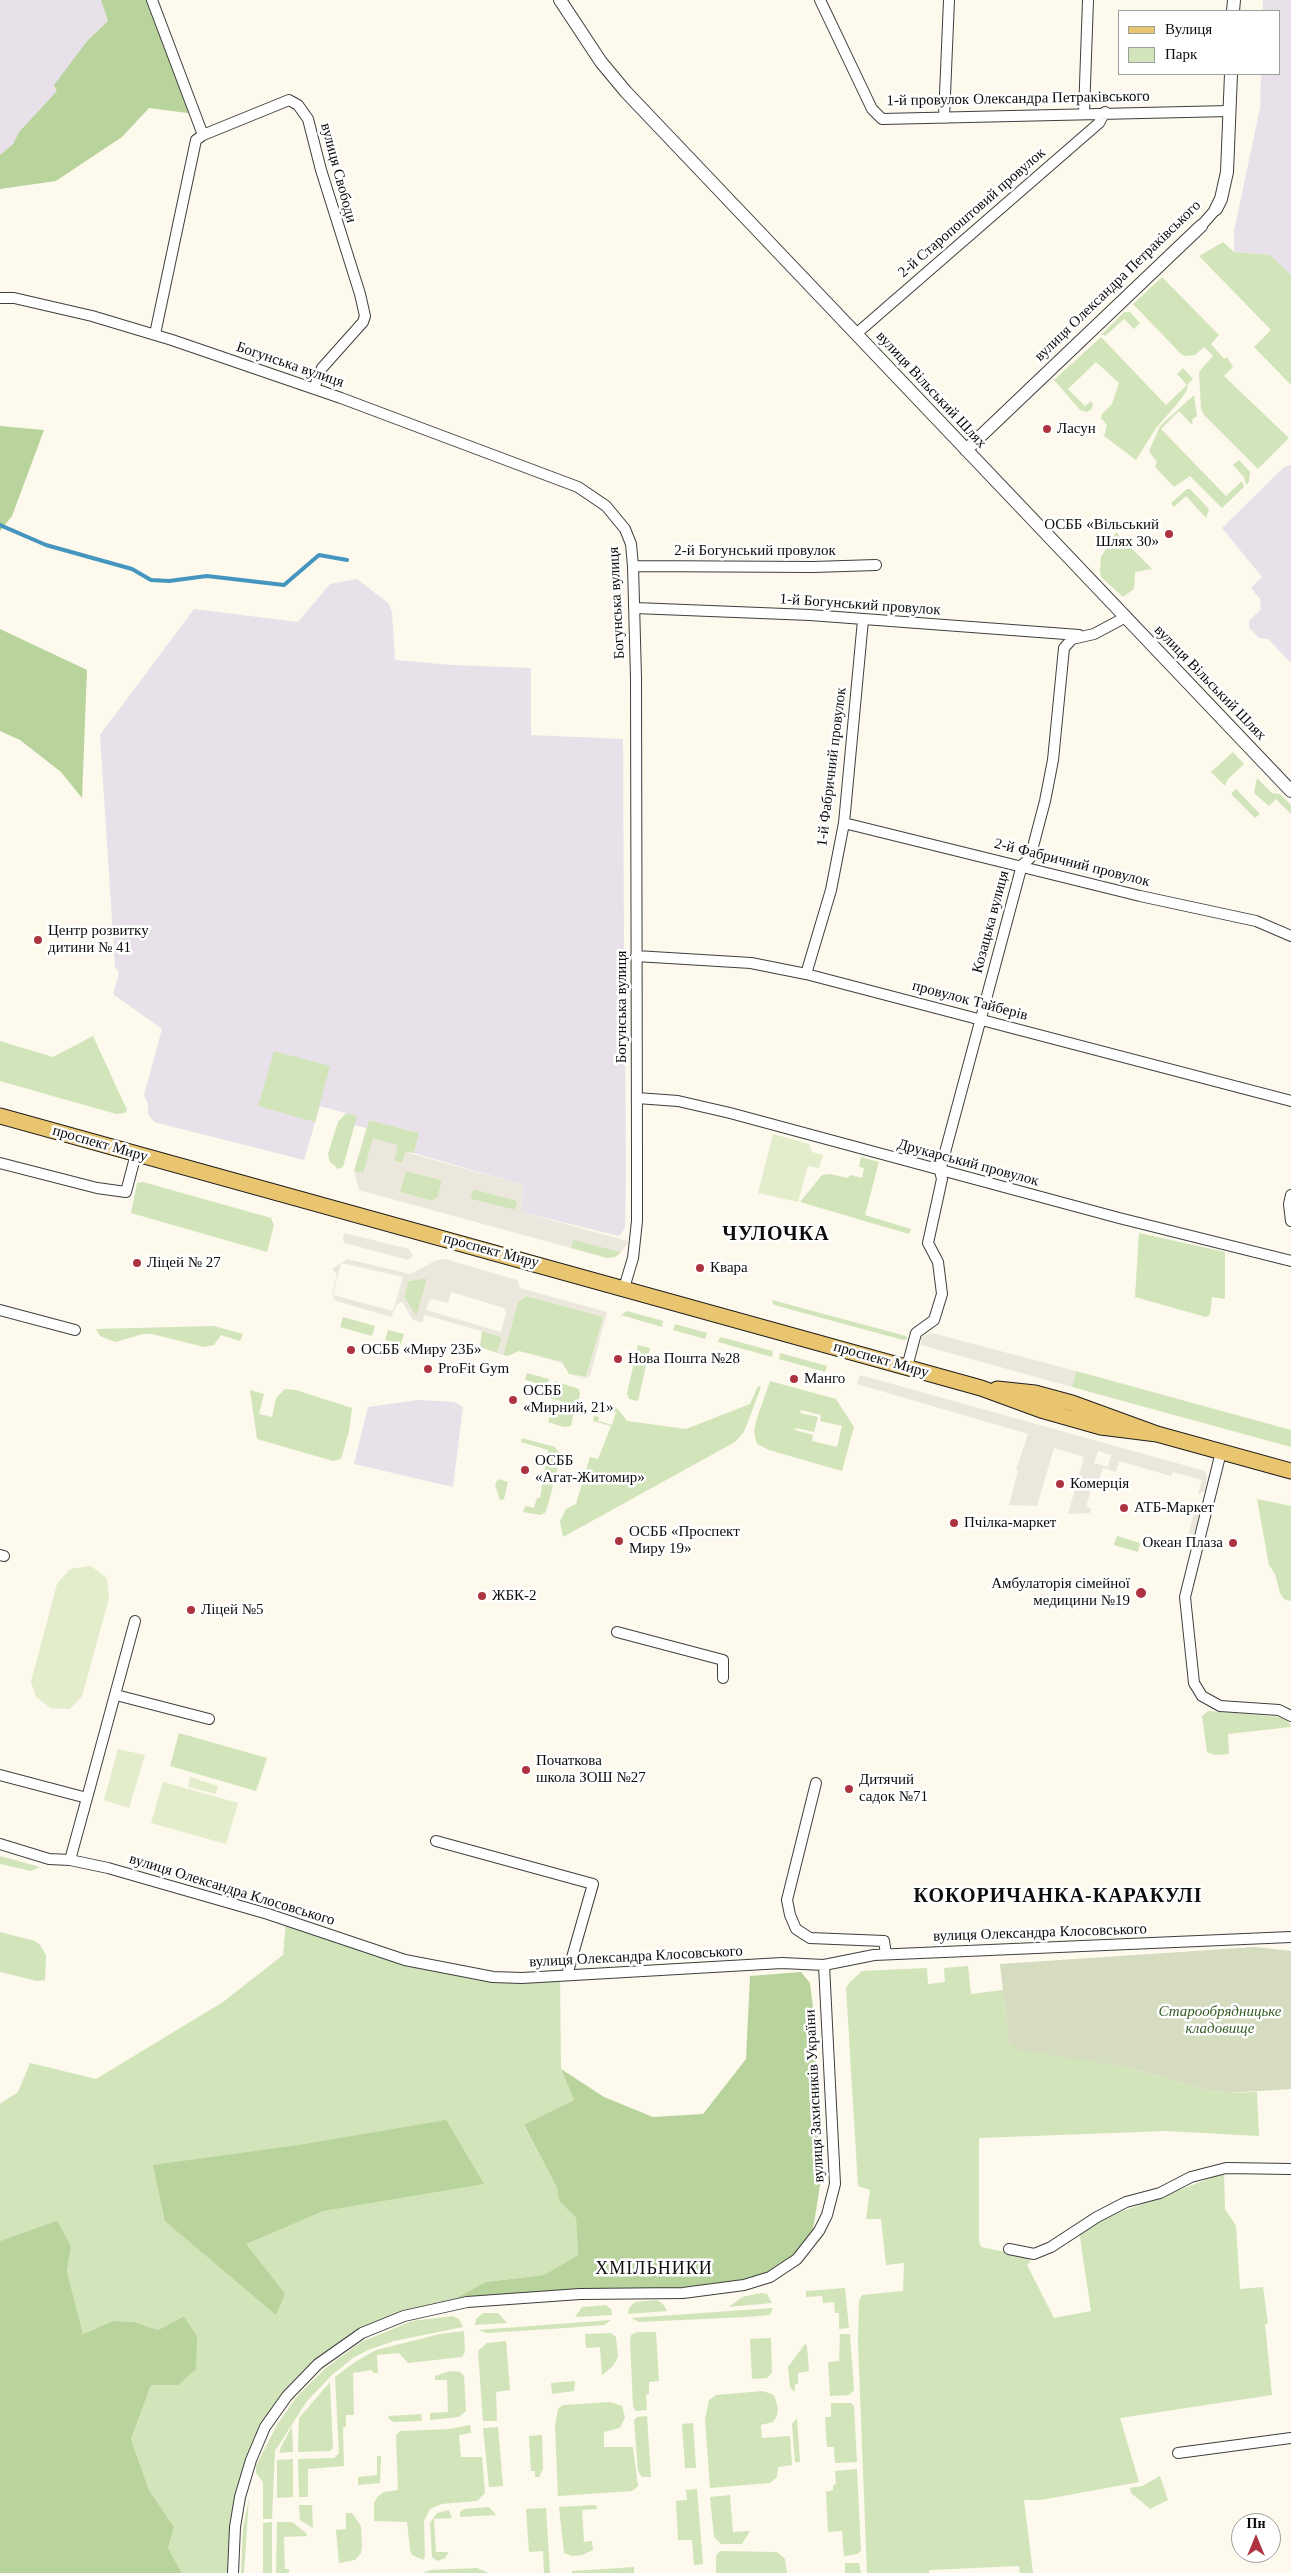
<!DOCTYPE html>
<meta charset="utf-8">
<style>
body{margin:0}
#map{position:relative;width:1291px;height:2573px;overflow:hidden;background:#fdf9ed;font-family:"Times New Roman",serif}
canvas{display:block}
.legend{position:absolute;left:1118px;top:10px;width:162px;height:65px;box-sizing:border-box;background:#fff;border:1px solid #9e9e9e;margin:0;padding:6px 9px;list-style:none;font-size:15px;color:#0c0c0c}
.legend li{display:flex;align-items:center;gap:10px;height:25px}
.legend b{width:25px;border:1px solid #9e9e9e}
.north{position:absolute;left:1231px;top:2513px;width:50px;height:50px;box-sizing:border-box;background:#fff;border:1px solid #9e9e9e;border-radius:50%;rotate:0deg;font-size:14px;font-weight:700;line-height:20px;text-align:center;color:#0c0c0c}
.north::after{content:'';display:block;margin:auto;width:18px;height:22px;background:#ad3340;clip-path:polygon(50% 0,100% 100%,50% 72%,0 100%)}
</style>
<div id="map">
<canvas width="1291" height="2573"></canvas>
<ul class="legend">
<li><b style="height:6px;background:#eac570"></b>Вулиця</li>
<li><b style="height:14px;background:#d2e4ba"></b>Парк</li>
</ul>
<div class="north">Пн</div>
</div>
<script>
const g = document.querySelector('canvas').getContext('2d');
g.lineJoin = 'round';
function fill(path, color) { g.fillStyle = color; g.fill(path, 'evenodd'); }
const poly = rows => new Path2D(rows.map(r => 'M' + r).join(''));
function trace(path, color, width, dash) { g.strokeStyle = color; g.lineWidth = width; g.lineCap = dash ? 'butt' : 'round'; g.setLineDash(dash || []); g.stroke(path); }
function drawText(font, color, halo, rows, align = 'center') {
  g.font = font + ' "Times New Roman",serif'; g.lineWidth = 5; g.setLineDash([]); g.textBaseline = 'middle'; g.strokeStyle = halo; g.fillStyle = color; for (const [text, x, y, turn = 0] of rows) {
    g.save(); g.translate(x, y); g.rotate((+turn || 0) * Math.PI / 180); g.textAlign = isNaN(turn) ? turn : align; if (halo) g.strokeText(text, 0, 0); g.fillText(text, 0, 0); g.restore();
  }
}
fill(poly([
 [0,0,101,0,108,21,88,40,58,91,19,132,13,144,0,155],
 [1263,0,1291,0,1291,275,1269,255,1234,252,1234,231,1260,108,1261,74,1280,74,1280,11,1263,11],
 [1291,465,1291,663,1268,639,1259,638,1249,628,1249,621,1261,609,1260,599,1251,588,1262,577,1222,528,1284,467],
 [357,579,388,603,392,612,395,660,452,665,531,668,531,735,623,739,624,944,622,1001,622,1022,625,1022,626,1175,625,1228,619,1236,521,1212,523,1185,414,1153,419,1133,369,1120,367,1128,354,1125,356,1116,320,1106,304,1160,154,1122,148,1114,148,1104,144,1095,162,1029,113,994,119,973,115,967,100,735,194,609,298,622,330,584],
 [418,1400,454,1402,463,1407,453,1487,354,1464,368,1407]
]), '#e8e1ea');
fill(poly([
 [1223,242,1234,252,1270,255,1291,275,1291,385,1254,347,1271,330,1199,256],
 [1162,277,1219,335,1211,344,1224,359,1227,357,1233,367,1224,376,1289,438,1258,469,1204,415,1201,409,1199,372,1213,356,1204,347,1195,355,1185,356,1181,354,1133,304],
 [1124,312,1130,312,1140,323,1134,329,1124,319,1105,336,1102,334],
 [1101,337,1166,405,1187,385,1177,374,1183,368,1193,379,1188,384,1187,390,1178,403,1156,428,1136,460,1104,436,1107,425,1101,418,1102,414,1112,404,1119,383,1096,362,1068,389,1085,406,1091,401,1093,404,1092,409,1087,412,1080,410,1054,380],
 [1194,395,1197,416,1192,420,1193,423,1191,424,1179,411,1161,429,1226,496,1242,481,1244,487,1222,508,1190,476,1174,487,1155,467,1157,462,1149,451,1160,426],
 [1239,460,1250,472,1249,482,1246,485,1244,477,1233,465],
 [1187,489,1190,489,1209,509,1206,518,1186,496,1174,507,1171,503],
 [1116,532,1152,569,1135,572,1134,589,1123,597,1101,577,1100,571,1101,557],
 [1233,752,1244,764,1228,779,1225,786,1211,772],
 [1257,778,1272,793,1280,794,1291,805,1291,814,1276,799,1269,806,1254,793],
 [1236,789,1260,814,1255,818,1231,794],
 [93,1036,127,1110,125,1113,116,1114,0,1081,0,1041,53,1057],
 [274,1051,330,1066,315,1122,258,1106],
 [346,1113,357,1116,343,1167,338,1169,330,1162,328,1154,338,1122],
 [369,1120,419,1133,414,1153,406,1152,402,1163,394,1161,363,1174,354,1171],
 [861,1157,879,1162,865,1215,911,1229,909,1234,800,1202,822,1175,830,1174,848,1178,850,1175,862,1178,864,1168,859,1167],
 [406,1171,442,1180,438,1197,432,1201,399,1192],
 [143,1182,271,1218,274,1225,267,1252,131,1213,137,1183],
 [473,1189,518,1201,515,1210,470,1199],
 [1139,1233,1225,1252,1225,1299,1212,1297,1210,1315,1206,1317,1135,1297],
 [573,1239,621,1252,615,1257,607,1258,571,1248],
 [427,1278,417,1318,404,1297,408,1281],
 [526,1296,601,1316,603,1319,586,1377,569,1374,562,1362,519,1351,508,1356,503,1355,518,1302],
 [772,1300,906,1336,908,1339,903,1340,778,1306,773,1304],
 [627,1311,663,1321,662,1327,621,1315],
 [343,1317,375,1326,372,1336,340,1327],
 [675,1324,707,1333,705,1339,673,1330],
 [214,1326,243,1334,240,1341,221,1335,214,1345,204,1347,152,1334,143,1334,115,1342,100,1336,96,1329],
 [388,1330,404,1334,401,1344,385,1340],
 [482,1331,499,1336,502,1339,497,1353,480,1347],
 [720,1337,773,1351,772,1357,718,1342],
 [638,1345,650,1348,638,1401,629,1399,627,1394],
 [780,1353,827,1366,825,1372,779,1359],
 [1076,1371,1291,1430,1291,1447,1072,1387],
 [527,1373,549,1379,547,1386,525,1380],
 [555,1381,579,1389,580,1394,577,1406,550,1398],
 [770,1381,836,1399,854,1427,842,1471,769,1450,757,1444,754,1432,756,1421],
 [801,1410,821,1415,820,1421,842,1426,837,1447,812,1441,813,1435,795,1430,796,1428,814,1432,818,1417,800,1413],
 [758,1386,761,1387,744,1432,735,1442,563,1537,560,1521,566,1509,576,1504,590,1457,598,1459,611,1426,593,1421,594,1416,599,1417,598,1421,612,1425,616,1412,602,1407,601,1412,596,1411,598,1403,618,1409,627,1421,686,1429,750,1404],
 [285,1389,296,1390,352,1408,349,1431,341,1459,333,1461,257,1439,250,1390,264,1394,259,1414,272,1417,276,1398],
 [553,1406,574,1411,571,1426,564,1427,548,1422],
 [522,1438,555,1447,561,1455,548,1505,545,1513,540,1515,523,1512,525,1506,534,1508,537,1498,540,1498,548,1450,521,1442],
 [498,1479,508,1482,504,1499,500,1500,495,1485],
 [1257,1499,1291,1506,1291,1601,1284,1599,1280,1593,1275,1574,1269,1565],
 [1117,1536,1140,1543,1138,1552,1114,1545],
 [1208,1711,1282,1717,1288,1721,1291,1727,1228,1734,1229,1754,1214,1755,1207,1752,1202,1716],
 [179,1733,267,1758,256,1791,170,1766],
 [0,1856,40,1867,31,1871,0,1864],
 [286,1922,405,1960,493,1977,560,1975,561,2069,574,2100,524,2126,557,2188,559,2201,576,2218,578,2255,544,2275,486,2282,433,2310,349,2341,277,2408,240,2497,233,2573,182,2573,168,2548,174,2527,149,2490,131,2439,151,2385,178,2385,197,2336,184,2316,158,2330,134,2322,113,2321,83,2334,67,2271,71,2246,14,2237,0,2241,0,2104,18,2092,30,2063,96,2079,223,2002,283,1955],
 [0,1932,35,1941,40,1945,46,1955,45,1980,37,1981,0,1972],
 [968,1966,971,1994,1003,1990,1009,2044,1127,2067,1201,2089,1226,2093,1257,2092,1259,2136,1166,2131,979,2138,979,2240,981,2247,1025,2256,1031,2262,1027,2265,1054,2318,1091,2311,1079,2231,1103,2219,1224,2173,1225,2209,1236,2226,1240,2289,1263,2287,1268,2324,1265,2324,1272,2395,1120,2418,1139,2482,1041,2500,1024,2500,1033,2573,1020,2573,1019,2566,929,2570,929,2573,867,2573,858,2343,859,2301,862,2295,903,2291,904,2263,886,2265,881,2219,866,2219,870,2190,858,2186,846,1988,850,1982,862,1971,927,1968,928,1984,945,1982,944,1968],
 [845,2288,849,2328,839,2329,839,2313,835,2313,834,2302,823,2303,822,2296,806,2297,806,2291],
 [761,2293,767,2294,772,2303,729,2307,742,2297],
 [657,2300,663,2304,667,2311,628,2314,629,2308,635,2302],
 [606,2305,611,2309,612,2315,575,2317,582,2307],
 [773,2308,770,2315,746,2317,639,2322,631,2318],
 [483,2313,498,2313,507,2323,475,2325,476,2319],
 [453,2316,459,2319,463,2327,394,2341,368,2350,353,2358,332,2375,307,2401,275,2451,272,2519,263,2519,263,2482,256,2473,256,2466,278,2423,299,2394,326,2368,361,2342,412,2321],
 [611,2320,604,2325,565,2328,487,2333,478,2330],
 [464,2331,465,2352,462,2357,408,2363,399,2353,377,2355,378,2373,373,2373,372,2370,353,2373,354,2415,346,2415,346,2427,343,2427,344,2466,308,2469,308,2497,299,2497,298,2459,334,2458,339,2453,335,2377,355,2362,376,2350,440,2334],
 [637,2332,656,2332,659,2381,649,2382,649,2394,646,2395,647,2410,636,2411,633,2407,630,2340,631,2335],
 [611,2333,616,2337,618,2357,613,2366,602,2375,600,2347,586,2348,585,2334],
 [840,2334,850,2334,854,2390,849,2395,830,2396,828,2362,839,2361],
 [771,2338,772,2373,767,2378,752,2379,750,2339],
 [506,2341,510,2390,496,2392,497,2421,483,2421,478,2351,487,2343],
 [805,2344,807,2346,809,2371,798,2373,798,2384,795,2384,795,2392,790,2387,788,2367],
 [450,2371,460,2372,464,2376,466,2411,459,2417,430,2420,430,2413,448,2412,447,2380,435,2380,435,2376],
 [575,2381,574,2391,552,2394,551,2383],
 [330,2382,333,2448,330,2451,298,2452,299,2418],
 [763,2391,774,2395,778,2408,777,2416,773,2422,761,2425,762,2438,790,2436,792,2465,778,2467,777,2477,770,2483,710,2488,705,2419,709,2400,716,2395],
 [610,2402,622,2406,625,2417,620,2428,604,2432,604,2447,633,2447,638,2486,632,2491,558,2496,555,2426,558,2409,563,2405],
 [831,2403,851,2403,854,2406,857,2462,835,2463,834,2447,827,2447,825,2417,831,2417],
 [421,2414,422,2421,394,2422,389,2419,388,2416],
 [647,2416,651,2477,642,2477,638,2471,634,2420,637,2417],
 [797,2418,800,2462,795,2462,792,2424],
 [693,2423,696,2468,685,2468,682,2424],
 [470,2425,471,2433,459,2435,461,2457,482,2457,485,2493,477,2501,441,2504,430,2509,424,2521,425,2557,423,2560,412,2555,410,2550,407,2522,374,2521,374,2503,378,2496,384,2492,398,2490,396,2435,400,2431,449,2429],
 [292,2426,293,2452,279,2453,281,2447],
 [498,2427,503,2486,489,2487,483,2428],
 [542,2435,543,2469,539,2477,535,2477,535,2471,531,2471,529,2436],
 [377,2456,381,2456,380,2483,358,2485,358,2477,377,2475],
 [293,2459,293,2497,277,2498,277,2460],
 [857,2469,861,2550,858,2554,844,2556,842,2531,828,2532,826,2492,833,2490,833,2485,836,2484,835,2471],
 [1160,2476,1168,2500,1150,2509,1131,2493,1130,2488,1142,2486],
 [697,2489,703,2564,694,2565,692,2540,678,2540,676,2501,687,2500,686,2490],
 [730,2495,733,2532,750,2531,742,2544,721,2544,714,2537,710,2497],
 [249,2498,244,2573,241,2573,243,2528],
 [299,2505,312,2505,313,2528,300,2520],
 [596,2505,597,2509,582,2510,584,2542,592,2541,593,2550,582,2555,572,2556,564,2553,559,2507],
 [489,2507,496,2515,460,2517,460,2512,464,2509],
 [546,2508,550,2572,550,2573,544,2573,543,2551,529,2552,526,2509],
 [449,2510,452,2518,434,2519,436,2552,449,2552,445,2558,437,2561,432,2557,430,2523,437,2513],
 [346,2513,352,2513,361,2526,362,2547,361,2553,355,2560,339,2563,336,2530,346,2529],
 [272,2522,272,2573,263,2573,263,2523],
 [277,2522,292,2522,306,2533,307,2536,284,2537,285,2569,289,2569,289,2573,276,2573],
 [720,2551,777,2552,785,2559,787,2573,716,2573,716,2556],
 [845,2563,859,2563,861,2573,845,2573],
 [634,2567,634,2573,572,2573,572,2571],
 [477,2568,489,2573,423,2573,430,2570]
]), '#d2e4ba');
fill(poly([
 [101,0,152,0,195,114,149,108,122,137,56,181,0,189,0,155,13,144,19,132,57,91,54,85,88,40,108,21],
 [0,426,44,430,12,516,0,531],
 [0,629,87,670,82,798,61,772,20,740,0,731],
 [801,1972,810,1983,813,2008,821,2179,811,2242,797,2259,744,2285,580,2294,433,2310,486,2282,544,2275,578,2255,576,2218,559,2201,557,2188,524,2125,574,2100,561,2069,604,2097,653,2117,703,2114,746,2059,750,1976],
 [446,2120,484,2184,323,2211,246,2244,285,2294,276,2315,165,2221,153,2165,299,2145],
 [57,2221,71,2246,67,2271,83,2334,113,2321,134,2322,158,2330,184,2316,197,2336,196,2369,178,2385,151,2385,131,2439,149,2490,174,2527,168,2548,182,2573,0,2573,0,2241]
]), '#b8d39b');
fill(poly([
 [1255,1947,1291,1951,1291,2089,1226,2093,1201,2089,1127,2067,1018,2050,1009,2044,1000,1964]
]), '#d5dcc0');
fill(poly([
 [773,1134,809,1144,812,1152,823,1155,819,1168,808,1166,798,1202,758,1193],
 [91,1566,107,1578,109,1598,82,1696,70,1709,51,1708,36,1697,31,1682,57,1584,70,1569],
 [118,1749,145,1755,129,1808,104,1800],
 [190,1777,218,1786,216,1794,188,1787],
 [163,1782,238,1803,226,1844,151,1823]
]), '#e3eccb');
fill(poly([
 [373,1138,398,1145,394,1161,402,1163,406,1152,523,1185,521,1212,624,1240,628,1241,628,1243,621,1252,573,1240,571,1248,359,1190,354,1171,363,1173],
 [406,1171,442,1180,438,1197,432,1201,400,1192],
 [473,1189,518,1201,515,1210,470,1199],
 [344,1233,409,1249,413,1256,408,1260,345,1243,343,1240],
 [347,1259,410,1274,437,1260,445,1259,517,1280,520,1288,607,1312,590,1376,584,1379,569,1374,562,1363,519,1351,508,1356,497,1353,502,1339,499,1336,425,1315,422,1323,413,1320,402,1302,397,1304,391,1317,336,1301,332,1294,337,1275,332,1269],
 [341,1263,403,1277,393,1311,333,1295],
 [427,1278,427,1279,416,1317,404,1297,408,1281],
 [451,1292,504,1308,506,1313,501,1332,426,1310,429,1301,432,1299,448,1303],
 [526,1296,601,1316,603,1319,586,1378,569,1374,562,1362,519,1351,508,1356,503,1355,518,1302],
 [932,1333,1076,1371,1072,1387,921,1345,921,1337],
 [860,1375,1205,1471,1207,1478,1205,1491,1198,1494,1202,1480,1173,1472,1171,1476,1119,1461,1116,1472,1103,1468,1097,1487,1092,1486,1086,1507,1091,1508,1090,1513,1068,1514,1084,1457,1054,1448,1037,1506,1009,1505,1018,1471,1016,1470,1028,1434,857,1384],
 [1098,1451,1111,1455,1108,1467,1094,1463],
 [1196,1503,1200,1506,1200,1512,1191,1545,1185,1550]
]), '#ece7dd');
trace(poly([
 [0,525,46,545,132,569,151,580,169,581,207,576,284,585,319,555,347,560]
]), '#4596bf', 4);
const minor = poly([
 [152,0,203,135],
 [820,0,872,109,882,119,1229,111],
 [1084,113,1088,0],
 [944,118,949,0],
 [1201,226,1216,209],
 [0,298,14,298,92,316,172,340,341,398,578,487,606,506,625,529,631,544,633,566,636,678,637,1154,637,1221,633,1258,624,1288],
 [155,334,196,140,203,135,289,100,298,105,308,119,321,170,360,294,365,316,363,322,322,368,314,388],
 [856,334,1099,123,1105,112],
 [633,566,813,567,876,565],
 [635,608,810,615,1079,635],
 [844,823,1140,896,1256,921,1291,936],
 [636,956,751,963,806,974,1291,1101],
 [806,974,831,890,844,823,863,620],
 [637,1098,678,1101,730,1113,1119,1218,1291,1261],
 [0,1163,97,1188,126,1192],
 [126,1192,136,1154],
 [1291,1195,1289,1204,1291,1221],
 [0,1310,75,1330],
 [907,1367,916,1333,934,1320,942,1294,938,1262,928,1243,942,1179,940,1171,1022,865,1030,858,1045,801,1053,760,1064,648,1072,639,1094,634,1124,618],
 [1221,1452,1185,1597,1194,1683,1202,1696,1220,1706,1279,1710,1291,1716],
 [0,1555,4,1556],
 [617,1632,723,1660,723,1678],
 [116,1695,209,1719],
 [0,1775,87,1798,70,1860],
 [816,1783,787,1900,790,1915,796,1929,810,1938,884,1941,886,1954],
 [87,1798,135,1621],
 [436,1841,593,1884,567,1975],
 [0,1844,49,1859,70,1860,108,1868,268,1914,405,1960,493,1977,522,1978,782,1963,824,1965,874,1955,1291,1937],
 [1009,2249,1034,2254,1051,2247,1097,2217,1126,2202,1160,2193,1191,2177,1226,2168,1291,2169],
 [1178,2453,1291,2438],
 [233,2573,235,2527,240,2497,251,2460,265,2427,287,2396,318,2364,362,2333,404,2316,467,2302,580,2294,683,2293,744,2285,770,2277,797,2259,819,2231,827,2215,835,2184,824,1965]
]);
const tertiary = poly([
 [560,0,601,62,626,92,1291,791],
 [1233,11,1234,0],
 [1216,209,1221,199,1227,172,1231,74],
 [966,450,1201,226]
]);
const primary = poly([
 [0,1116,981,1388,1041,1410,1101,1427,1157,1434],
 [997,1389,1035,1393,1072,1403,1157,1434,1291,1471]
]);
trace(minor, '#3f3f3f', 12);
trace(tertiary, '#3f3f3f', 14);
trace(primary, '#1d1d1d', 17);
trace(minor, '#fff', 10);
trace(tertiary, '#fff', 12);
trace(primary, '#eac570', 15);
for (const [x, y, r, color] of [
 [1047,429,5,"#ad3340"],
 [1169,534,5,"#ad3340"],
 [38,940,5,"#ad3340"],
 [137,1263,5,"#ad3340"],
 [700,1268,5,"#ad3340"],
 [351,1350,5,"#ad3340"],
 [618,1359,5,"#ad3340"],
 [428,1369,5,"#ad3340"],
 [794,1379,5,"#ad3340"],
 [513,1400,5,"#ad3340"],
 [525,1470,5,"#ad3340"],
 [1060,1484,5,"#ad3340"],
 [1124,1508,5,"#ad3340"],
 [954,1523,5,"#ad3340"],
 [619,1541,5,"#ad3340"],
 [1233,1543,5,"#ad3340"],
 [1141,1593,6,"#ad3340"],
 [482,1596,5,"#ad3340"],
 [191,1610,5,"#ad3340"],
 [526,1770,5,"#ad3340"],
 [849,1789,5,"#ad3340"]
]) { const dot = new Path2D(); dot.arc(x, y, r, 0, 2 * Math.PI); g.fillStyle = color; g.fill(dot); trace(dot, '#fff', 2); }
drawText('15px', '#0c0c0c', '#fff', [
 ["1-й провулок Олександра Петраківського",1018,99,-1],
 ["вулиця Свободи",338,173,75],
 ["2-й Старопоштовий провулок",972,213,-41],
 ["вулиця Олександра Петраківського",1118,281,-44],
 ["Богунська вулиця",290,365,19],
 ["вулиця Вільський Шлях",931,390,47],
 ["2-й Богунський провулок",755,551],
 ["Богунська вулиця",617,603,-93],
 ["1-й Богунський провулок",860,605,4],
 ["вулиця Вільський Шлях",1210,683,46],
 ["1-й Фабричний провулок",832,767,-83],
 ["2-й Фабричний провулок",1072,863,14],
 ["Козацька вулиця",991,922,-75],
 ["провулок Тайберів",970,1001,15],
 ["Богунська вулиця",622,1007,-90],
 ["проспект Миру",100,1144,16],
 ["Друкарський провулок",968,1163,15],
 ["проспект Миру",491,1251,15],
 ["проспект Миру",881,1360,16],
 ["вулиця Олександра Клосовського",232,1890,17],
 ["вулиця Олександра Клосовського",1040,1933,-2],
 ["вулиця Олександра Клосовського",636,1957,-3],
 ["вулиця Захисників України",815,2096,-93]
]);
drawText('15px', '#0c0c0c', '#fff', [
 ["Ласун",1057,429],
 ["ОСББ «Вільський",1159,525,"right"],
 ["Шлях 30»",1159,542,"right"],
 ["Центр розвитку",48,931],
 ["дитини № 41",48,948],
 ["Ліцей № 27",147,1263],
 ["Квара",710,1268],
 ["ОСББ «Миру 23Б»",361,1350],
 ["Нова Пошта №28",628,1359],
 ["ProFit Gym",438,1369],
 ["Манго",804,1379],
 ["ОСББ",523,1391],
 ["«Мирний, 21»",523,1408],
 ["ОСББ",535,1461],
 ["«Агат-Житомир»",535,1478],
 ["Комерція",1070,1484],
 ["АТБ-Маркет",1134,1508],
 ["Пчілка-маркет",964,1523],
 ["ОСББ «Проспект",629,1532],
 ["Миру 19»",629,1549],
 ["Океан Плаза",1223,1543,"right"],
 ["Амбулаторія сімейної",1130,1584,"right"],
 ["медицини №19",1130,1601,"right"],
 ["ЖБК-2",492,1596],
 ["Ліцей №5",201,1610],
 ["Початкова",536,1761],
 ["школа ЗОШ №27",536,1778],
 ["Дитячий",859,1780],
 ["садок №71",859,1797]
], 'left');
drawText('italic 15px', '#335d23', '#fff', [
 ["Старообрядницьке",1220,2012],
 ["кладовище",1220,2029]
]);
g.letterSpacing = '1px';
drawText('18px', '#0c0c0c', '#fff', [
 ["ХМІЛЬНИКИ",654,2269]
]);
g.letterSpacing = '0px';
g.letterSpacing = '1px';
drawText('bold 20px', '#0c0c0c', '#fff', [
 ["ЧУЛОЧКА",776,1235],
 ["КОКОРИЧАНКА-КАРАКУЛІ",1058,1897]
]);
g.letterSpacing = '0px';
</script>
